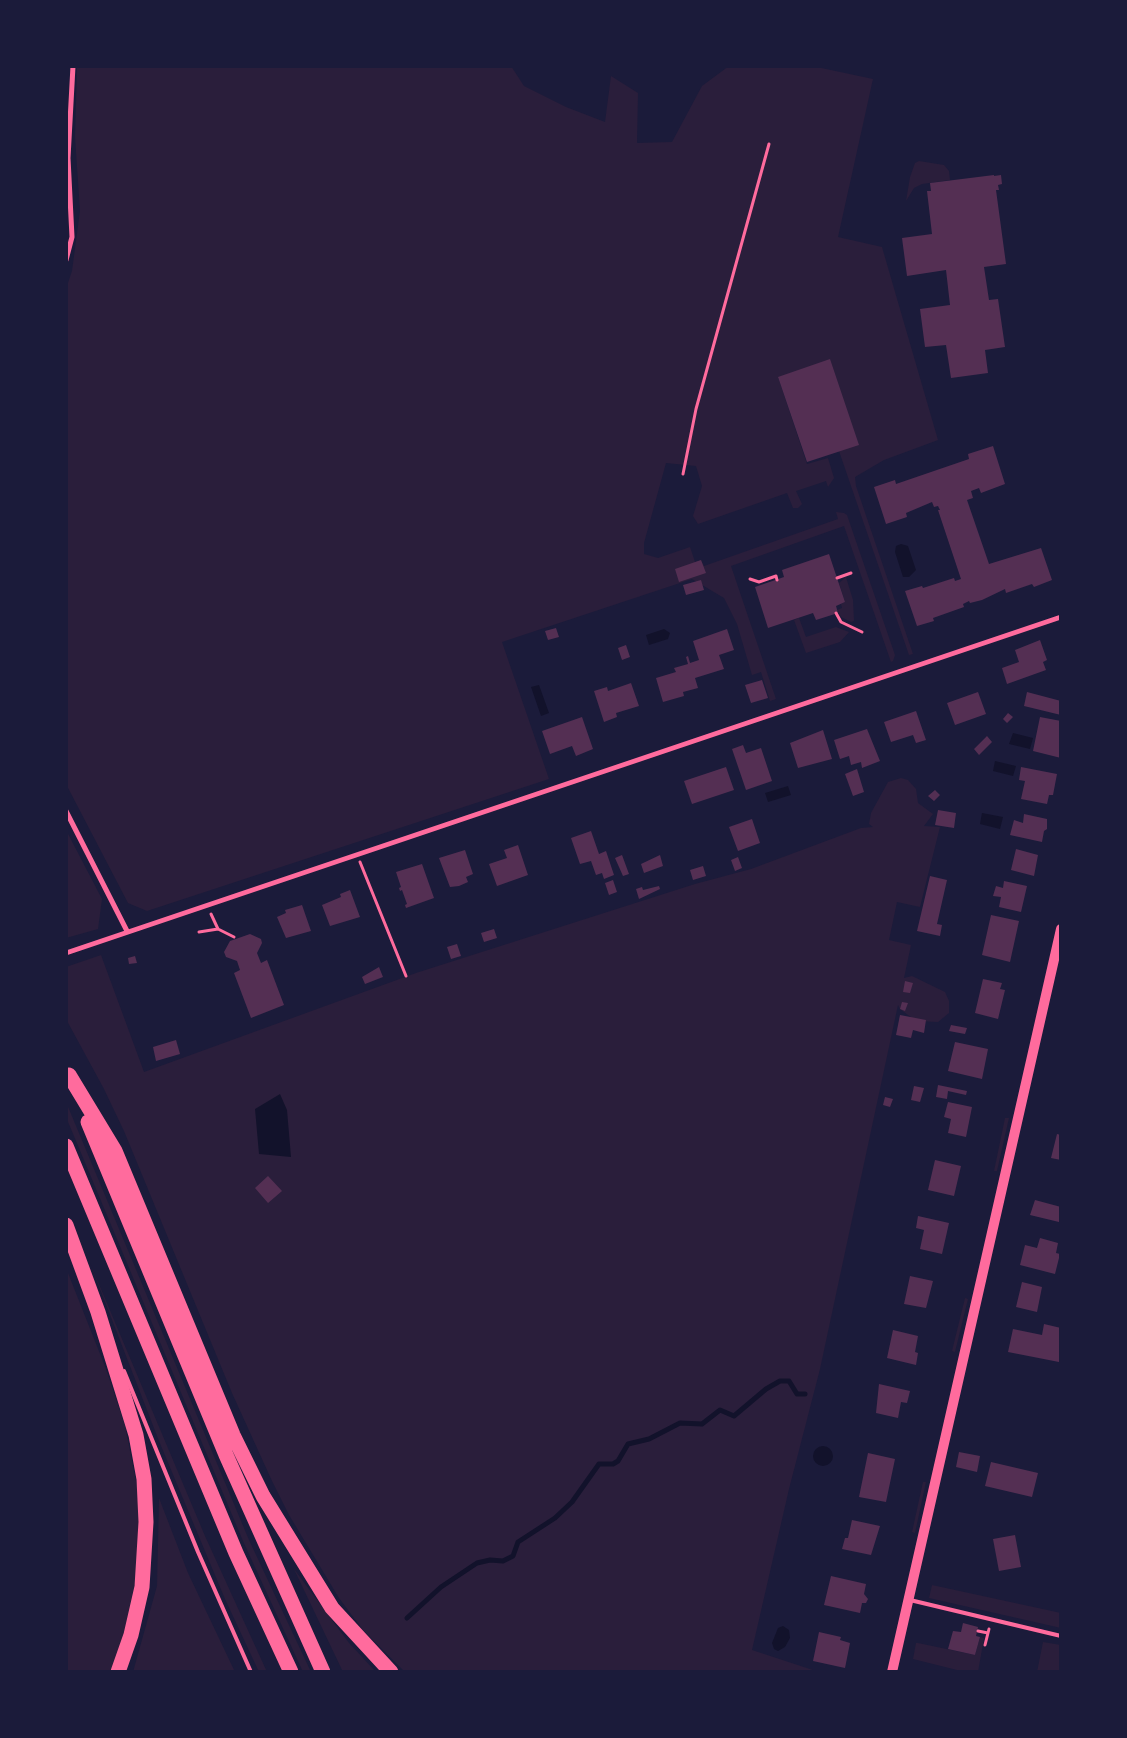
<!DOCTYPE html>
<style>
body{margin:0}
#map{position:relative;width:1127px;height:1738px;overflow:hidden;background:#1b1b3a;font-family:Figtree,sans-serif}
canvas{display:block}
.frame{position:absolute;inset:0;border:68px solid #1b1b3a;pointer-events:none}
</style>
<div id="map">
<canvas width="1127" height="1738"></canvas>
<div class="frame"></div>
</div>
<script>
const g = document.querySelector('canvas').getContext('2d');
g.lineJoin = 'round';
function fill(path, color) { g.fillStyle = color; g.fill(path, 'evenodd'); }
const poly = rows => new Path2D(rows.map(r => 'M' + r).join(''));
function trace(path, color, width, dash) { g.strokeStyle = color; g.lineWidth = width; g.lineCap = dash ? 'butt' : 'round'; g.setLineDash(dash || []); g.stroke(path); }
fill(poly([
 [77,66,511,66,524,86,566,107,605,122,611,76,638,93,637,143,672,142,702,86,729,66,812,66,873,79,838,237,882,247,938,440,884,460,855,477,856,486,913,654,909,655,839,451,778,377,807,464,828,458,834,478,828,487,826,481,796,491,802,504,798,508,793,508,787,493,698,524,693,516,702,486,696,466,666,463,644,543,644,554,658,558,690,547,695,562,701,560,704,566,838,519,836,512,844,513,847,515,895,655,893,661,891,662,844,526,731,566,776,699,770,701,761,672,752,675,737,624,724,598,692,579,502,642,549,779,147,911,128,903,66,784,66,289,72,271,80,211,75,137],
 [919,161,944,165,949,171,950,180,922,184,914,188,906,201,910,177,915,163],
 [846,577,853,600,854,621,851,622,841,617,837,610,842,608,841,604,845,602,839,583],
 [799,618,806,637,836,627,849,632,840,642,806,653,794,620],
 [901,778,908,780,916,789,918,803,933,814,924,826,940,827,920,907,897,902,889,940,911,945,904,978,912,976,945,992,949,1001,949,1013,938,1022,916,1021,900,1009,898,1005,820,1369,789,1489,752,1650,819,1672,405,1672,363,1630,339,1598,289,1515,272,1481,232,1393,124,1131,104,1089,66,1019,66,967,101,955,144,1072,416,973,695,884,751,869,861,828,873,827,869,824,871,813,888,782],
 [66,830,102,899,98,929,66,938],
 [66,1102,249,1540,311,1672,303,1672,243,1541,66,1117],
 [1005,1118,1009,1118,997,1171,994,1171],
 [90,1263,205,1536,267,1672,259,1672,225,1599,159,1441],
 [66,1268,106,1369,125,1426,137,1486,139,1513,136,1578,124,1632,110,1672,66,1672],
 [965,1298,968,1299,955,1352,952,1351],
 [923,1482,926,1482,915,1533,912,1532],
 [159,1498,188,1573,235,1672,133,1672,157,1586],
 [294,1569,349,1643,376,1672,343,1672],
 [932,1585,1061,1613,1061,1628,929,1598],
 [980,1637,984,1638,978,1672,965,1672,913,1659,916,1643,918,1643,975,1655],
 [1043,1642,1061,1645,1061,1672,1037,1672]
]), '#2a1e3b');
fill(poly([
 [901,544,908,546,916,570,909,577,903,577,895,552,896,546],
 [664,629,670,633,668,639,649,645,646,635],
 [539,685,549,713,541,716,531,687],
 [1013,733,1033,738,1030,749,1009,744],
 [995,761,1016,766,1013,776,993,771],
 [788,786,791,795,768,802,765,793],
 [982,813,1003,817,1000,829,980,824],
 [280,1094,287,1110,291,1157,259,1154,255,1109],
 '813 1456a10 10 0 1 1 20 0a10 10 0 1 1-20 0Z',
 [783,1626,789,1630,790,1638,785,1647,778,1651,774,1649,772,1643,778,1628]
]), '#12122b');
trace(poly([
 [407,1618,441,1587,477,1563,490,1560,503,1561,513,1556,518,1542,555,1518,572,1502,599,1464,613,1464,618,1461,628,1444,649,1439,680,1423,702,1424,720,1410,734,1416,766,1389,780,1381,789,1381,797,1394,805,1394]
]), '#12122b', 5);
fill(poly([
 [994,175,994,176,1001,175,1002,184,998,185,999,190,996,190,1006,264,984,267,989,300,998,299,1005,347,985,350,988,373,951,378,946,345,925,347,920,309,950,305,946,270,907,276,902,238,932,234,927,191,931,191,930,183],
 [830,359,859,445,807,462,778,377],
 [993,446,1005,484,981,493,979,488,971,491,973,498,967,500,989,564,1041,548,1052,580,1034,587,1032,584,1006,593,1005,589,982,600,970,603,969,601,963,604,964,607,933,618,934,621,917,626,905,591,922,586,923,588,954,578,955,581,961,579,938,510,940,510,938,506,934,507,932,502,906,513,907,517,886,524,874,487,895,480,896,484,969,459,968,454],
 [829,554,845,602,836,606,838,613,816,620,813,613,768,628,755,587,784,577,782,570],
 [701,560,706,573,679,582,675,569],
 [701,580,704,590,686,595,683,585],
 [556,628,559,637,548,640,545,631],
 [727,629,734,650,719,655,724,669,695,678,698,688,683,692,684,696,663,702,656,678,676,672,674,668,688,664,686,657,688,656,690,663,699,660,693,641],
 [1040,640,1047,660,1043,662,1046,670,1007,684,1002,668,1019,662,1015,650],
 [626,645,630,657,622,660,618,648],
 [762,680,768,698,751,703,745,685],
 [631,683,639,706,616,713,617,717,604,722,594,691,607,687,608,691],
 [978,692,986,714,955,725,947,703],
 [1027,692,1061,701,1061,715,1024,706],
 [916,711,926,740,916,743,913,735,891,742,884,722],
 [1008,713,1013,717,1007,723,1003,719],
 [582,717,593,749,576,756,572,746,550,754,542,731],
 [1040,717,1061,721,1061,758,1033,751],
 [867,729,880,761,862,768,861,762,851,765,849,756,840,759,834,740],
 [823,730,832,759,798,768,790,743],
 [987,736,992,742,979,755,974,749],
 [743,745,746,753,761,748,772,781,746,790,732,749],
 [726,767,734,790,692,804,684,781],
 [1021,767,1057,774,1053,795,1049,795,1047,804,1021,799,1025,781,1019,780],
 [857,769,864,792,853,796,845,774],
 [935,790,940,795,934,801,928,796],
 [938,810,956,813,954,828,935,825],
 [1024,814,1047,819,1047,829,1044,831,1042,842,1010,835,1014,820,1023,823],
 [752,819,760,843,738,851,729,827],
 [591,831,599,854,606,851,614,875,604,879,602,873,596,875,591,861,580,864,571,838],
 [518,845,528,875,497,886,489,864,507,858,504,850],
 [1016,849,1038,855,1034,876,1011,870],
 [465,850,473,874,466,877,468,882,459,886,450,887,439,858],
 [622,855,629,874,623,876,615,858],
 [660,855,663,866,644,873,641,864],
 [738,857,742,868,735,871,731,860],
 [422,864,434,898,406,908,405,905,407,904,402,890,400,891,399,888,401,887,396,872],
 [703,866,706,876,693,880,690,870],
 [930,876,947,880,937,924,942,925,940,936,917,931],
 [613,880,617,892,609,895,605,883],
 [1004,881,1027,886,1021,912,999,907,1001,897,993,896,996,886,1003,888],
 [659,886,660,889,639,899,636,889,642,887,643,890],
 [350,890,360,917,330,926,322,905,341,897,340,894],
 [302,905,311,931,286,938,277,917,286,913,285,910],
 [991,915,1019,921,1010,962,982,955],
 [494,929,497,938,484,942,481,933],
 [250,934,261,939,262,943,257,953,261,963,267,960,284,1005,251,1018,234,973,240,970,237,961,226,957,224,952,230,941],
 [457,944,461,956,451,959,447,947],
 [135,956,137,963,129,964,128,958],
 [379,967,383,977,365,984,362,977],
 [983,979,1002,983,1000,989,1005,990,998,1019,975,1013],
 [905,981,913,983,910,993,903,992],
 [902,1002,908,1003,905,1011,900,1009],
 [900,1015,926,1020,924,1033,913,1030,911,1038,896,1035],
 [951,1025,967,1028,965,1034,949,1031],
 [176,1040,180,1054,156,1061,153,1047],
 [955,1042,988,1049,982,1079,948,1071],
 [938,1085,967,1091,966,1095,948,1091,947,1099,936,1097],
 [914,1086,924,1088,920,1102,911,1100],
 [885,1097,893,1099,890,1107,883,1105],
 [948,1102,972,1107,966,1137,948,1133,951,1119,944,1117],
 [1057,1134,1061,1135,1061,1160,1051,1158],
 [935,1160,961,1166,954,1196,928,1190],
 [268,1176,282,1191,268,1203,255,1188],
 [1035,1200,1061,1207,1059,1222,1030,1215],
 [918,1216,949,1223,942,1254,920,1249,924,1230,916,1228],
 [1040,1238,1058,1243,1056,1253,1060,1254,1055,1274,1020,1265,1025,1245,1037,1248],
 [910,1276,933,1281,926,1308,904,1304],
 [1022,1282,1042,1287,1037,1312,1016,1307],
 [1044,1324,1061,1328,1059,1362,1008,1352,1013,1329,1042,1335],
 [893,1330,918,1336,915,1352,918,1353,916,1365,887,1358],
 [879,1384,910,1391,907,1403,901,1402,898,1418,876,1413],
 [959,1452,980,1456,977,1472,956,1467],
 [868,1453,895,1459,886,1502,859,1497],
 [991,1462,1038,1473,1032,1497,985,1486],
 [852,1520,880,1526,871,1555,842,1549,845,1538,848,1538],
 [1015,1535,1021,1567,999,1571,993,1539],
 [831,1576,866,1584,864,1594,868,1599,866,1603,862,1603,860,1613,824,1605],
 [963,1623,978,1627,976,1636,980,1637,975,1655,948,1649,953,1631,961,1632],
 [819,1632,841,1637,840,1640,850,1643,845,1668,813,1661]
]), '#542f53');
trace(poly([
 [683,474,696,409,769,144],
 [837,578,851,573],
 [750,579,759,582,776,576,777,580],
 [836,613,841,622,862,632],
 [360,862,406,976],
 [211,914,218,929],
 [199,932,218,929,234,937],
 [978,1631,988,1633],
 [985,1645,989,1629]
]), '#ff6b9d', 3);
trace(poly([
 [124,1371,198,1552,251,1672],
 [910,1600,1061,1636]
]), '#ff6b9d', 4);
trace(poly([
 [66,260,72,237,68,158,73,66],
 [66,811,127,931],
 [66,953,1061,617]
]), '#ff6b9d', 5);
trace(poly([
 [892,1672,1061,929]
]), '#ff6b9d', 10);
trace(poly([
 [69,1075,115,1151,233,1435,263,1496,332,1608,391,1672],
 [88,1122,226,1455,323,1672],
 [66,1146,236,1553,291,1672],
 [66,1225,98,1312,136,1435,144,1479,146,1522,142,1587,131,1635,118,1672]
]), '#ff6b9d', 15);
</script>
